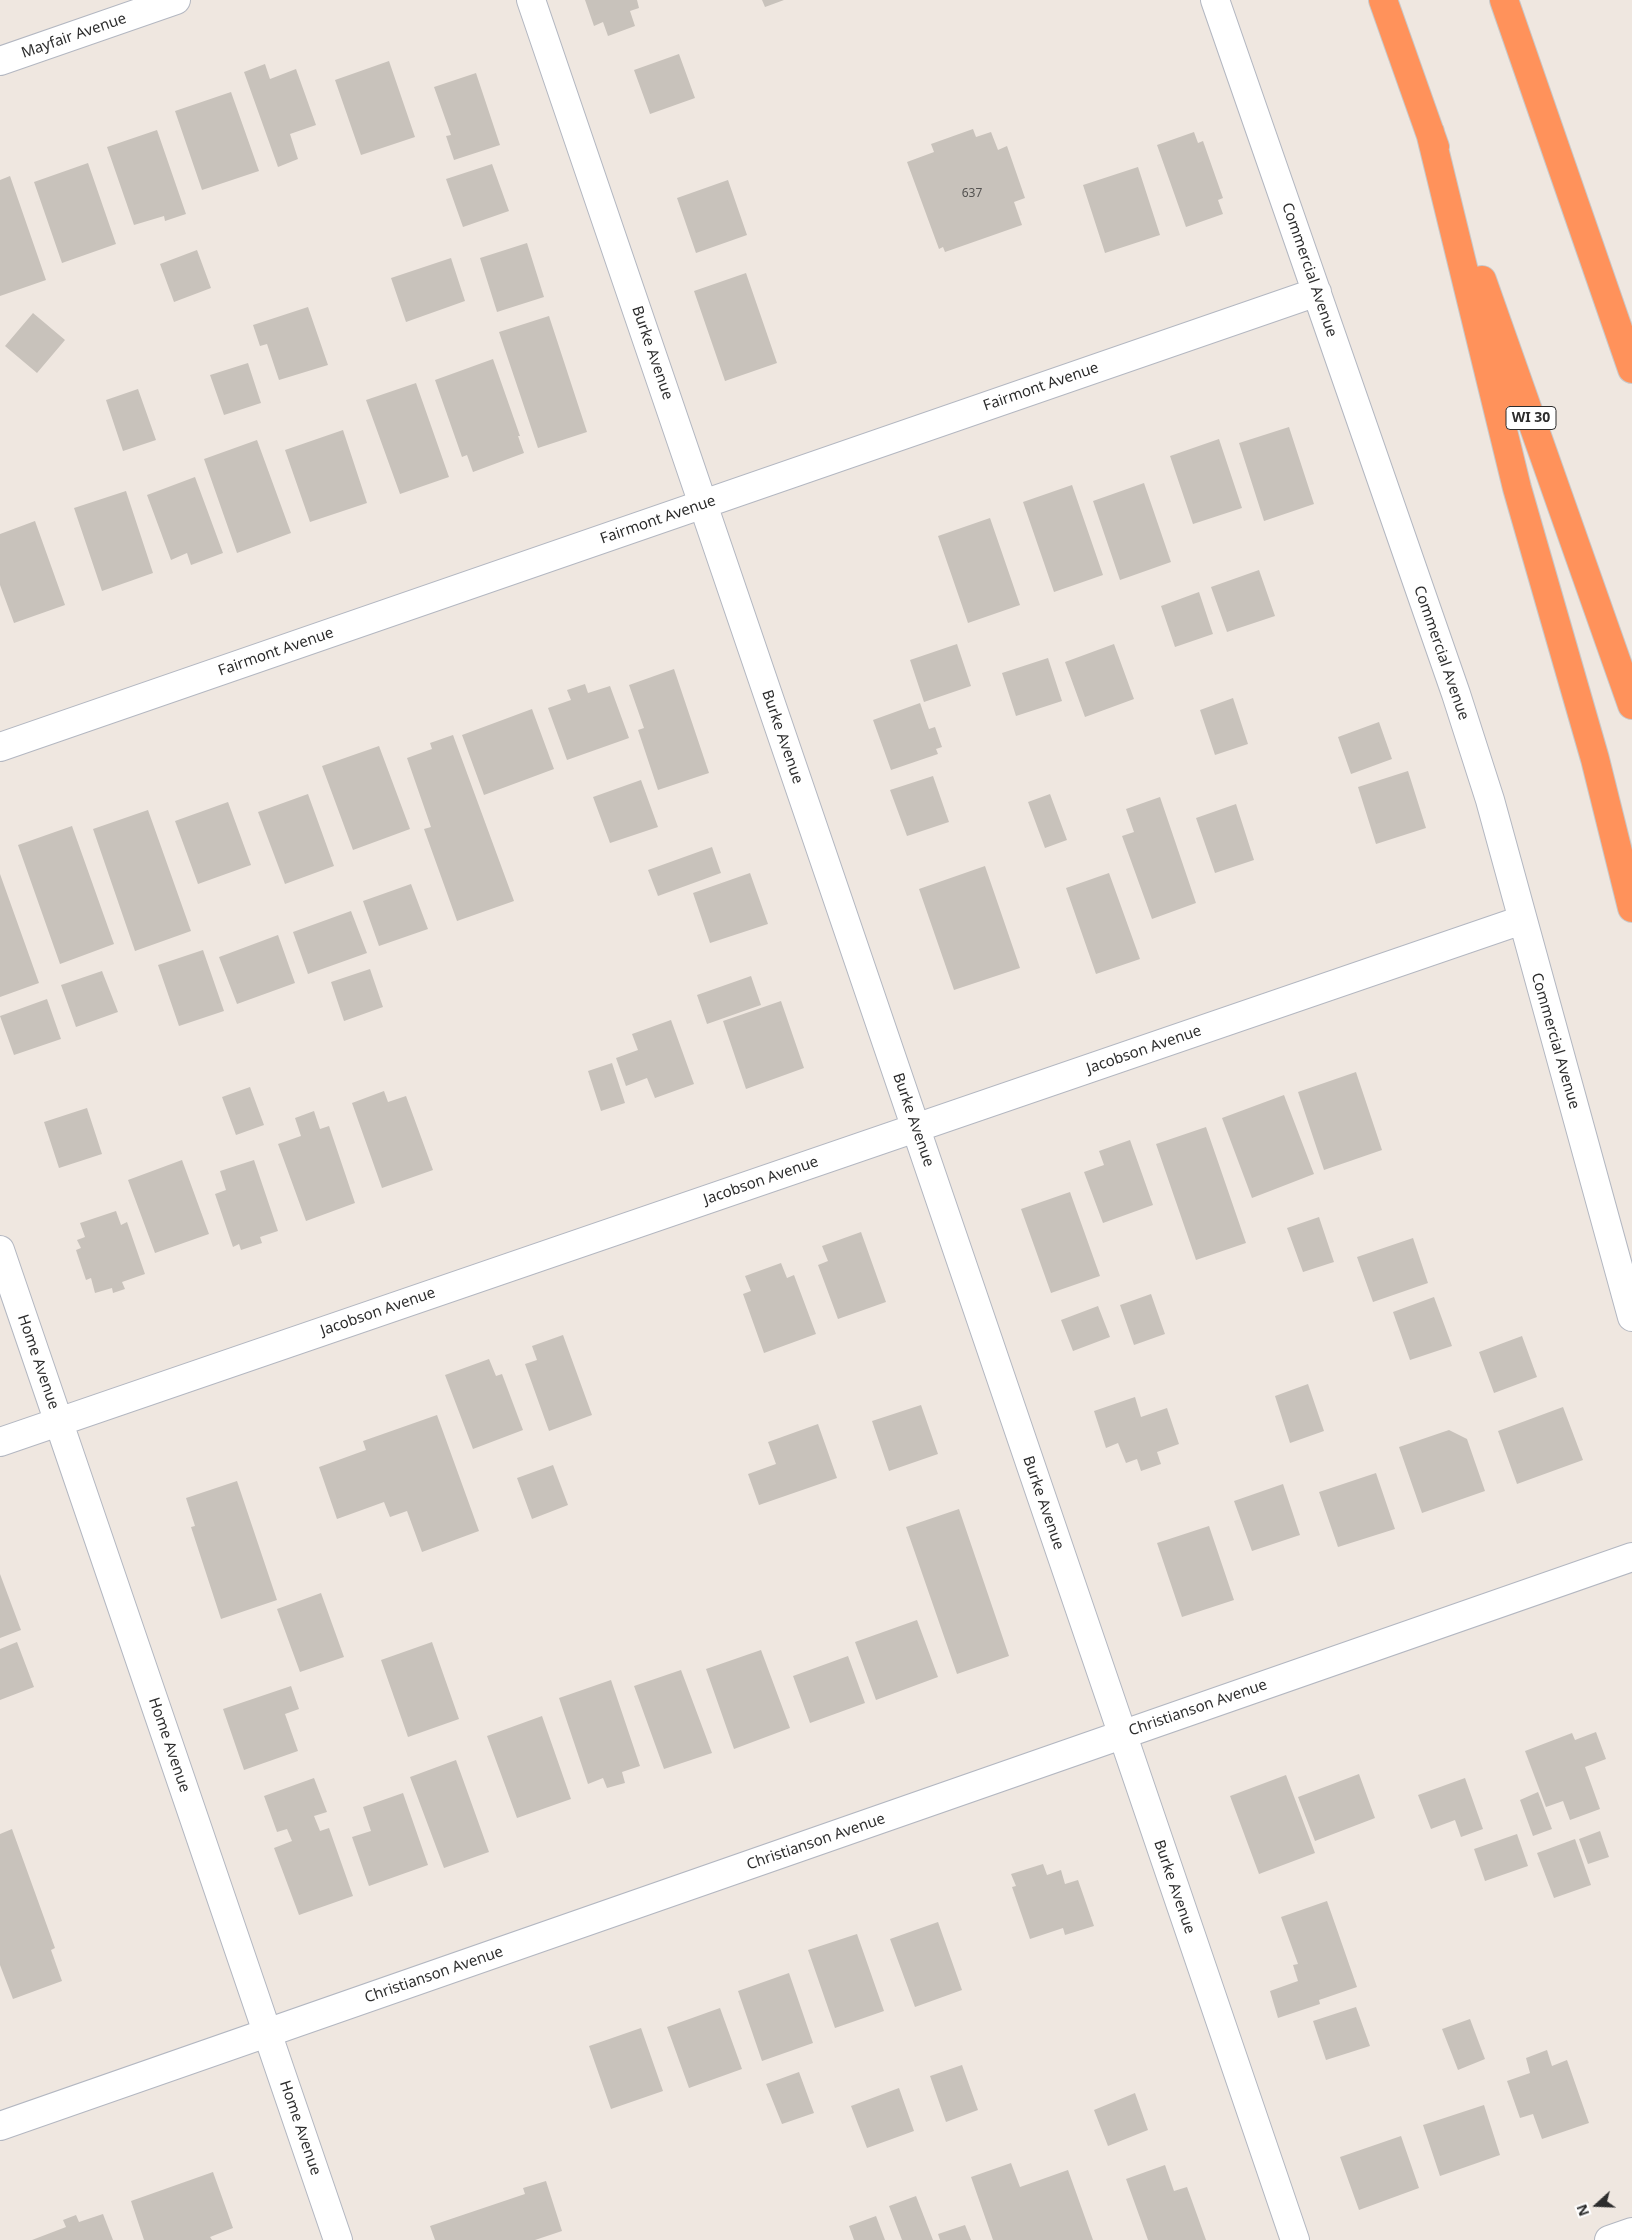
<!DOCTYPE html>
<style>
body{margin:0}
#map{position:relative;width:1632px;height:2240px;overflow:hidden;background:#efe7e0;font-family:"Noto Sans",sans-serif}
canvas{display:block}
.north{position:absolute;left:1572px;top:2180px;width:50px;height:50px;-webkit-text-stroke:4px #fff;paint-order:stroke;rotate:250deg;font-size:14px;font-weight:700;line-height:20px;text-align:center;color:#2d2d2d}
.north::after{content:'';display:block;margin:auto;width:18px;height:22px;background:#2d2d2d;clip-path:polygon(50% 0,100% 100%,50% 72%,0 100%)}
</style>
<div id="map">
<canvas width="1632" height="2240"></canvas>
<div class="north">N</div>
</div>
<script>
const g = document.querySelector('canvas').getContext('2d');
g.lineJoin = 'round';
function fill(path, color) { g.fillStyle = color; g.fill(path, 'evenodd'); }
const poly = rows => new Path2D(rows.map(r => 'M' + r).join(''));
function trace(path, color, width, dash) { g.strokeStyle = color; g.lineWidth = width; g.lineCap = dash ? 'butt' : 'round'; g.setLineDash(dash || []); g.stroke(path); }
function drawText(font, color, halo, rows, align = 'center') {
  g.font = font + ' "Noto Sans",sans-serif'; g.lineWidth = 4; g.setLineDash([]); g.textBaseline = 'middle'; g.strokeStyle = halo; g.fillStyle = color; for (const [text, x, y, turn = 0] of rows) {
    g.save(); g.translate(x, y); g.rotate((+turn || 0) * Math.PI / 180); g.textAlign = isNaN(turn) ? turn : align; if (halo) g.strokeText(text, 0, 0); g.fillText(text, 0, 0); g.restore();
  }
}
fill(poly([
 [585,0,637,0,639,8,630,11,635,26,608,36,603,22,594,26],
 [762,0,784,0,765,7],
 [679,54,695,98,650,114,634,70],
 [389,61,415,137,361,155,335,80],
 [265,64,270,79,296,69,316,125,290,134,298,159,278,167,244,72],
 [476,73,500,145,454,160,446,136,451,135,434,87],
 [231,92,259,171,202,190,175,111],
 [973,129,976,137,991,132,998,150,1007,146,1025,198,1014,202,1022,225,945,252,943,247,939,249,907,162,934,152,931,144],
 [157,130,186,214,165,221,164,216,134,225,107,147],
 [1194,132,1198,143,1203,141,1223,198,1218,200,1223,214,1186,227,1157,145],
 [88,163,116,244,62,263,34,182],
 [492,164,509,211,463,227,446,179],
 [1138,167,1160,235,1105,253,1083,185],
 [10,176,46,280,0,296,0,180],
 [728,180,747,235,696,253,677,198],
 [527,243,544,297,497,312,480,258],
 [197,250,211,288,174,302,160,264],
 [451,258,465,301,406,322,391,278],
 [746,273,777,363,725,381,694,291],
 [308,307,328,365,279,380,267,344,260,346,253,325],
 [33,313,65,340,37,373,5,346],
 [549,316,587,432,538,448,499,332],
 [493,359,520,436,518,436,524,453,473,472,467,455,462,457,435,380],
 [248,363,261,403,224,415,210,375],
 [416,383,449,477,400,494,366,400],
 [138,389,156,440,123,451,106,400],
 [1289,427,1314,504,1264,521,1239,443],
 [343,430,367,503,310,522,285,450],
 [1219,439,1242,508,1193,524,1170,456],
 [257,440,291,533,237,553,204,459],
 [195,477,223,553,191,565,187,553,171,560,147,495],
 [1144,483,1171,562,1120,580,1093,501],
 [1072,485,1103,575,1054,592,1023,502],
 [126,491,153,573,102,591,74,508],
 [990,518,1020,605,968,623,938,536],
 [35,521,65,605,14,623,0,585,0,534],
 [1259,570,1275,616,1227,632,1211,587],
 [1199,592,1213,634,1175,647,1161,606],
 [957,644,971,686,924,702,910,660],
 [1114,644,1134,699,1085,717,1065,662],
 [1048,658,1062,701,1016,716,1002,673],
 [674,669,709,773,658,790,638,730,644,728,629,685],
 [585,684,588,693,610,686,629,738,567,760,548,708,571,700,567,690],
 [1233,698,1248,744,1215,755,1200,710],
 [920,703,929,729,935,727,942,747,936,749,938,754,891,770,873,720],
 [532,709,554,769,484,795,462,735],
 [1379,722,1392,759,1351,774,1338,737],
 [453,735,514,901,457,921,424,829,431,827,407,758,432,749,430,743],
 [379,746,410,829,353,850,322,766],
 [1408,771,1426,828,1376,844,1358,787],
 [933,776,949,822,907,836,890,790],
 [641,780,658,827,610,843,593,797],
 [308,794,334,866,285,884,258,812],
 [1050,794,1067,840,1045,848,1028,802],
 [1160,797,1196,903,1152,919,1122,836,1134,832,1126,809],
 [228,802,251,865,198,884,175,821],
 [1236,804,1254,860,1215,873,1196,818],
 [148,810,191,931,135,951,93,829],
 [72,826,114,944,60,964,18,845],
 [712,847,721,873,658,896,648,870],
 [985,866,1020,968,954,990,919,889],
 [750,873,768,924,710,943,693,893],
 [1109,873,1140,959,1096,974,1066,888],
 [0,874,39,983,0,997],
 [411,884,428,929,379,946,363,901],
 [351,911,367,953,308,974,293,932],
 [278,935,295,983,237,1004,219,957],
 [203,950,224,1011,179,1026,158,965],
 [370,969,383,1007,344,1021,331,982],
 [102,971,118,1012,76,1027,61,985],
 [751,976,761,1005,707,1024,697,995],
 [47,999,61,1039,14,1055,0,1016],
 [781,1001,804,1068,746,1089,723,1021],
 [671,1020,694,1084,655,1098,647,1078,626,1086,616,1058,638,1050,632,1034],
 [612,1063,625,1103,601,1111,588,1071],
 [1356,1072,1382,1150,1324,1170,1298,1092],
 [250,1087,264,1125,236,1135,222,1097],
 [384,1091,388,1102,406,1096,433,1170,382,1188,352,1103],
 [1284,1095,1314,1174,1252,1198,1222,1118],
 [87,1108,102,1154,59,1168,44,1122],
 [314,1111,320,1129,329,1126,355,1203,306,1221,278,1144,301,1136,295,1118],
 [1206,1127,1246,1243,1196,1260,1156,1144],
 [1130,1140,1153,1205,1103,1223,1084,1172,1104,1165,1099,1151],
 [182,1160,209,1234,155,1253,128,1180],
 [254,1160,278,1231,260,1237,262,1243,241,1250,239,1244,233,1247,215,1194,226,1190,220,1171],
 [1070,1192,1100,1276,1051,1293,1021,1209],
 [116,1211,121,1225,127,1222,145,1274,122,1282,125,1289,113,1293,112,1288,95,1293,91,1278,86,1280,76,1250,81,1248,77,1240,85,1237,80,1223],
 [1319,1217,1334,1262,1303,1272,1287,1228],
 [861,1232,886,1302,838,1319,818,1265,828,1261,822,1246],
 [1413,1238,1428,1283,1373,1302,1357,1257],
 [781,1263,787,1278,794,1275,816,1334,764,1353,743,1294,751,1291,745,1276],
 [1151,1294,1165,1334,1134,1345,1120,1305],
 [1434,1297,1452,1346,1410,1360,1393,1312],
 [1098,1306,1110,1337,1073,1351,1061,1320],
 [563,1335,592,1415,549,1431,525,1364,537,1360,532,1346],
 [1522,1336,1537,1377,1494,1393,1479,1352],
 [489,1359,496,1376,502,1374,523,1430,473,1449,445,1375],
 [1308,1384,1324,1431,1290,1443,1275,1396],
 [1135,1397,1141,1417,1167,1408,1179,1444,1157,1452,1161,1464,1141,1471,1137,1459,1126,1463,1118,1443,1106,1448,1094,1411],
 [921,1405,938,1454,889,1471,872,1421],
 [1563,1407,1583,1460,1517,1484,1498,1431],
 [437,1415,479,1531,422,1552,407,1511,390,1517,384,1502,337,1519,319,1467,366,1450,363,1441],
 [818,1424,837,1478,759,1505,748,1474,776,1464,768,1442],
 [1449,1430,1467,1439,1485,1491,1422,1513,1399,1447],
 [553,1465,568,1505,532,1519,517,1478],
 [1376,1473,1395,1529,1338,1547,1319,1492],
 [237,1481,277,1600,221,1619,191,1527,195,1526,186,1498],
 [1283,1484,1300,1535,1252,1551,1234,1501],
 [959,1509,1009,1656,957,1674,906,1527],
 [1209,1526,1234,1600,1182,1617,1157,1543],
 [0,1574,21,1630,0,1638],
 [321,1593,344,1657,300,1672,277,1609],
 [917,1620,938,1677,876,1700,855,1642],
 [17,1642,34,1687,0,1700,0,1649],
 [432,1642,459,1719,408,1737,381,1660],
 [761,1650,790,1728,734,1749,706,1669],
 [848,1656,865,1703,810,1723,793,1676],
 [681,1670,712,1753,664,1769,634,1686],
 [611,1680,640,1766,622,1772,625,1783,607,1788,603,1778,588,1784,559,1698],
 [291,1686,299,1709,285,1714,298,1751,244,1770,223,1709],
 [542,1716,571,1799,517,1818,487,1736],
 [1596,1732,1606,1759,1585,1767,1600,1809,1570,1820,1563,1801,1546,1807,1525,1751,1572,1733,1575,1740],
 [456,1760,489,1852,444,1868,410,1777],
 [1359,1774,1375,1818,1315,1841,1298,1797],
 [1286,1775,1315,1853,1259,1874,1230,1796],
 [314,1778,327,1812,314,1816,320,1831,329,1828,353,1896,299,1915,274,1848,292,1841,287,1829,277,1832,264,1796],
 [1465,1778,1483,1829,1461,1837,1455,1820,1431,1829,1418,1795],
 [1538,1792,1552,1829,1533,1836,1520,1800],
 [403,1793,428,1865,369,1886,352,1837,371,1831,363,1807],
 [12,1829,55,1948,51,1950,62,1981,13,1999,0,1965,0,1834],
 [1600,1831,1609,1857,1588,1864,1579,1839],
 [1517,1834,1528,1866,1485,1881,1474,1849],
 [1575,1839,1591,1885,1554,1898,1537,1853],
 [1043,1864,1047,1875,1061,1870,1065,1884,1078,1880,1094,1926,1065,1935,1063,1928,1030,1939,1012,1887,1016,1886,1011,1874],
 [1327,1901,1357,1987,1319,2000,1320,2004,1278,2018,1270,1991,1298,1981,1293,1965,1298,1964,1281,1917],
 [938,1922,962,1990,915,2007,890,1939],
 [857,1934,884,2011,835,2028,808,1950],
 [789,1973,813,2043,762,2061,738,1991],
 [1356,2007,1370,2046,1326,2060,1313,2021],
 [720,2008,742,2069,689,2088,667,2027],
 [1470,2019,1485,2059,1458,2070,1442,2029],
 [641,2028,663,2091,611,2109,589,2046],
 [1547,2050,1552,2066,1567,2060,1589,2123,1542,2139,1533,2114,1520,2118,1507,2081,1530,2073,1526,2058],
 [962,2065,978,2110,946,2122,930,2076],
 [799,2072,814,2113,782,2124,766,2084],
 [899,2088,914,2131,867,2148,851,2106],
 [1135,2093,1148,2130,1108,2146,1094,2110],
 [1484,2105,1500,2155,1440,2176,1423,2125],
 [1401,2136,1419,2188,1359,2210,1340,2157],
 [1011,2163,1020,2187,1068,2170,1093,2240,993,2240,971,2177],
 [1165,2165,1174,2191,1187,2187,1206,2240,1148,2240,1126,2179],
 [213,2172,233,2228,210,2237,212,2240,144,2240,131,2201],
 [546,2181,562,2231,535,2240,435,2240,430,2226,525,2194,523,2188],
 [916,2196,933,2240,902,2240,889,2206],
 [103,2214,113,2240,32,2240,66,2227,63,2220,76,2215,79,2222],
 [876,2216,885,2240,854,2240,849,2226],
 [965,2225,971,2240,940,2240,938,2234]
]), '#c8c2bb');
const minor = poly([
 [531,0,1295,2240],
 [1215,0,1456,694,1490,800,1632,1317],
 [0,61,176,0],
 [0,747,1317,292],
 [0,1250,338,2240],
 [0,1442,1522,920],
 [0,2126,1632,1557],
 [1609,2240,1632,2232]
]);
const highway = poly([
 [1383,0,1435,147],
 [1504,0,1632,369],
 [1430,132,1517,488,1595,759,1632,908],
 [1482,280,1632,705]
]);
trace(minor, '#b3b7c1', 30);
trace(highway, '#c8c8c8', 30);
trace(minor, '#fff', 28);
trace(highway, '#ff925b', 28);
drawText('12px', '#545250', null, [
 ["637",972,194]
]);
for (const [x, y, w] of [
 [1531,418,50]
]) { const box = new Path2D(); box.roundRect(x - w / 2, y - 11.5, w, 23, 4); g.fillStyle = '#fff'; g.fill(box); trace(box, '#2d2d2d', 1); }
drawText('bold 14px', '#2d2d2d', null, [
 ["WI 30",1531,418]
]);
drawText('15px', '#2d2d2d', '#fff', [
 ["Mayfair Avenue",74,36,-19],
 ["Commercial Avenue",1309,270,71],
 ["Burke Avenue",652,353,71],
 ["Fairmont Avenue",1041,387,-19],
 ["Fairmont Avenue",658,520,-19],
 ["Fairmont Avenue",276,652,-19],
 ["Commercial Avenue",1441,653,71],
 ["Burke Avenue",782,737,71],
 ["Commercial Avenue",1555,1041,74],
 ["Jacobson Avenue",1144,1050,-19],
 ["Burke Avenue",913,1120,71],
 ["Jacobson Avenue",761,1181,-19],
 ["Jacobson Avenue",378,1312,-19],
 ["Home Avenue",38,1362,71],
 ["Burke Avenue",1043,1503,71],
 ["Christianson Avenue",1198,1708,-19],
 ["Home Avenue",169,1745,71],
 ["Christianson Avenue",816,1842,-19],
 ["Burke Avenue",1174,1887,71],
 ["Christianson Avenue",434,1975,-19],
 ["Home Avenue",300,2128,71]
]);
</script>
